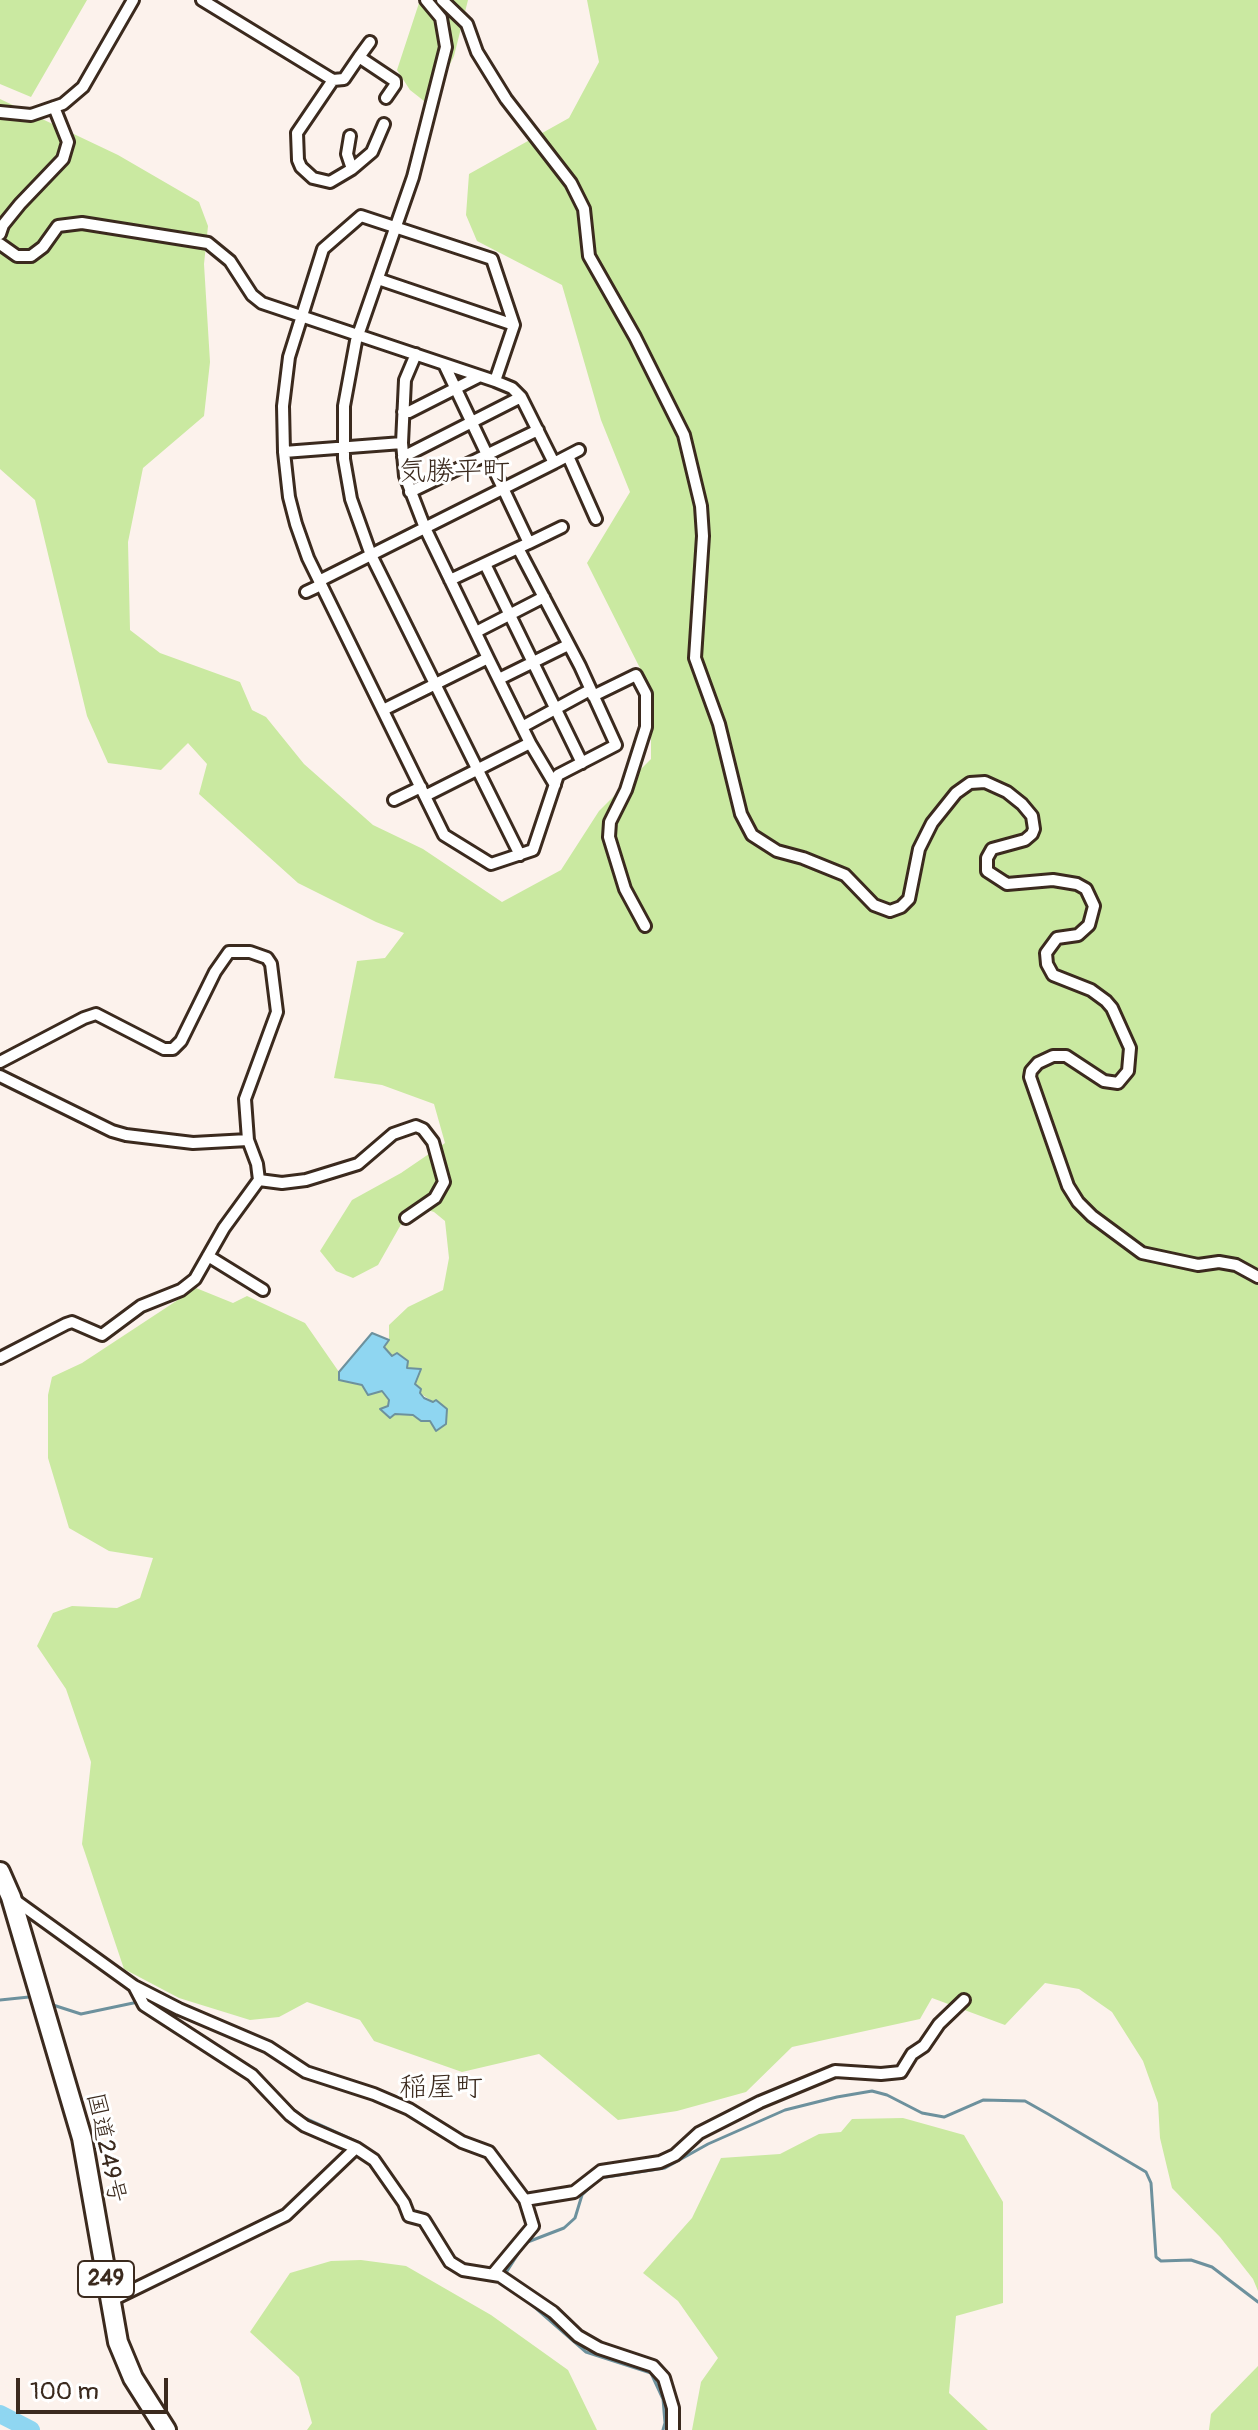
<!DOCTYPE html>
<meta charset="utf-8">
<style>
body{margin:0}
#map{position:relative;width:1258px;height:2430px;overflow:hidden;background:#fcf2ec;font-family:Pangolin,sans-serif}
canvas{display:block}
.scale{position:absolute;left:16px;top:2378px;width:152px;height:36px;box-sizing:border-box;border:4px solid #3b2a1e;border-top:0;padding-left:10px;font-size:24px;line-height:28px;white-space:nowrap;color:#3b2a1e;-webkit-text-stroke:6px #fff;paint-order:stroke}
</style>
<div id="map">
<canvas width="1258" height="2430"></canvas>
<div class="scale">100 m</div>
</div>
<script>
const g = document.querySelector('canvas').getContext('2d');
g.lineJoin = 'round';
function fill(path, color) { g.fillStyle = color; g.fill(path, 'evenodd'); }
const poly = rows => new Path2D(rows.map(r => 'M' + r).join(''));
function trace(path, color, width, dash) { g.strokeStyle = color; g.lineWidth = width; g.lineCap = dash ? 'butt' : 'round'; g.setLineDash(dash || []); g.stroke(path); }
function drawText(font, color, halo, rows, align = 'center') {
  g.font = font + ' Pangolin,"Klee One",sans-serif'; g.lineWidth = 6; g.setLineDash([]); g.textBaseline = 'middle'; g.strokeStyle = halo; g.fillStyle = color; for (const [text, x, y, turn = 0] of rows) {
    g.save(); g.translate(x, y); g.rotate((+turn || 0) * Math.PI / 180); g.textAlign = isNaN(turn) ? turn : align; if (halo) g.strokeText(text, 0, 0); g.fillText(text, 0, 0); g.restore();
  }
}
fill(poly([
 [0,0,87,0,31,97,0,84],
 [420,0,468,0,454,56,433,99,424,101,410,90,397,70],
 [587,0,1258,0,1258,2291,1253,2279,1220,2237,1172,2188,1160,2138,1158,2103,1143,2061,1112,2012,1079,1989,1045,1983,1005,2025,932,1998,920,2019,792,2047,746,2092,677,2111,618,2120,539,2054,462,2072,374,2041,360,2020,307,2002,279,2017,250,2020,179,1998,124,1969,82,1844,91,1762,66,1689,37,1646,53,1613,72,1606,117,1608,140,1598,153,1558,109,1551,69,1528,48,1458,48,1395,52,1377,82,1363,196,1288,233,1303,247,1296,305,1323,339,1372,339,1380,362,1384,374,1392,382,1391,390,1400,388,1406,381,1409,395,1414,413,1415,421,1421,430,1421,435,1430,433,1402,420,1393,415,1384,418,1375,393,1357,384,1346,389,1340,389,1325,408,1307,443,1290,449,1258,445,1221,434,1212,412,1205,378,1265,353,1278,336,1271,320,1251,352,1200,401,1173,445,1143,434,1104,382,1085,334,1078,357,961,385,958,404,933,376,922,298,883,199,794,207,764,188,743,161,770,108,763,87,716,35,500,0,469,0,99,118,155,199,202,208,226,204,264,210,362,204,416,143,468,128,542,130,630,160,653,240,682,252,710,266,717,304,764,373,825,423,849,502,902,561,870,599,811,651,759,651,690,587,563,630,492,601,420,562,285,477,241,466,215,469,174,569,118,599,62],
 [903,2118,964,2135,1003,2202,1003,2303,956,2316,949,2393,988,2430,692,2430,701,2382,718,2358,678,2301,643,2273,692,2218,721,2158,780,2154,819,2134,841,2132,852,2119],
 [361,2260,406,2266,491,2315,568,2370,597,2430,307,2430,312,2423,299,2377,250,2332,290,2273,331,2261],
 [1258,2366,1258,2430,1209,2430,1211,2414]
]), '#cae9a1');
const water = poly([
 [372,1333,389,1340,384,1347,392,1356,397,1353,408,1361,407,1368,421,1369,415,1384,421,1389,420,1393,424,1398,433,1402,436,1400,447,1409,446,1424,436,1431,430,1421,421,1421,413,1415,395,1414,390,1418,380,1409,388,1406,389,1400,382,1391,368,1395,362,1385,339,1380,339,1372,372,1333]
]);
fill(water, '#8fd6f1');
trace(water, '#6d919d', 2);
trace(poly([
 [0,2000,29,1997],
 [53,2005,81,2014,138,2002],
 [152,2005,257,2071,281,2098],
 [286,2104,303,2117,358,2142,378,2157,402,2191],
 [419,2222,441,2258,454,2270],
 [500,2282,525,2243,564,2228,575,2218,582,2195,600,2178,665,2168,708,2144,785,2110,837,2097,872,2091,887,2095,922,2113,944,2117,983,2100,1025,2101,1048,2114,1146,2172,1151,2183,1156,2257,1161,2261,1191,2260,1212,2267,1258,2302],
 [523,2297,586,2352,651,2373,663,2399,665,2423,663,2430]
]), '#6d919d', 3);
trace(poly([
 [0,2414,31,2430]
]), '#8fd6f1', 18);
const street = poly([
 [202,0,333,80,297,133,298,160,301,167,313,178,330,182,352,169,372,152,384,124],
 [426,0,441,18,446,47,413,177,356,341,344,406,344,459,351,499,371,555,520,855],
 [442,0,467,24,477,52,506,99,571,183,584,209,589,256,635,337,684,435,701,506,703,536,695,658,719,724,741,814,752,835,777,851,803,858,845,875,874,905,890,911,901,907,909,899,919,849,932,823,956,793,970,783,985,782,1007,792,1022,804,1032,816,1034,829,1032,834,1025,840,992,849,987,858,987,871,1007,884,1053,880,1077,884,1086,889,1094,906,1089,925,1078,935,1057,938,1046,953,1047,964,1053,975,1091,990,1106,1001,1112,1008,1130,1048,1128,1071,1118,1083,1104,1081,1066,1056,1053,1056,1038,1063,1031,1071,1030,1077,1068,1186,1078,1202,1092,1216,1142,1253,1198,1265,1219,1262,1236,1265,1258,1277],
 [359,57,370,42],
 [333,80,344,79,359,57,395,81,395,85,386,98],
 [0,112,31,115,63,104,83,87,133,0],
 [350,136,347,154,352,169],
 [0,234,3,225,20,204,63,159,68,142,54,107],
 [0,244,17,256,31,256,43,247,58,226,82,223,208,243,230,261,252,295,262,303,495,381,512,388,521,397,554,463,319,581],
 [378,279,514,325],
 [416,354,405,380,402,443,405,476,425,528,488,658],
 [444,364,529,543,518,548,580,666,616,745,558,775,533,850,491,864,444,835,308,558,296,524,289,497,284,452,283,406,289,357,323,249,361,216,492,259,514,325,495,381],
 [403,412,409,412,480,376],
 [284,452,402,443],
 [568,456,596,519],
 [403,457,521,397],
 [554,463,579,450],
 [410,492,538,430],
 [529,543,562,527],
 [485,564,582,763],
 [450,580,518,548],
 [306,592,321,585],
 [476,632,544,597],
 [499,679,568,645],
 [593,696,636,675,646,694,646,727,626,790,610,822,609,837,625,889,645,926],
 [383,710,488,658,530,743],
 [522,727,590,690],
 [425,796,530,743,555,785],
 [394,800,421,787],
 [0,1062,84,1018,96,1014,164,1049,173,1049,181,1041,215,972,229,952,250,952,267,958,271,964,277,1012,245,1099,248,1140,257,1164,259,1180,224,1228,195,1279,181,1290,141,1306,102,1335,72,1322,66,1324,0,1358],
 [0,1076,112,1131,126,1135,193,1143,248,1140],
 [259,1180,282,1183,306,1180,358,1164,393,1134,416,1126,423,1129,433,1142,444,1182,435,1198,406,1218],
 [208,1256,263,1290],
 [12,1898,134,1986,179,2009,268,2047,306,2072,374,2094,409,2109,462,2142,489,2152,525,2200,533,2226,493,2274],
 [134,1986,144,2005,252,2075,290,2115,305,2126,356,2148,374,2160,404,2203,409,2216,424,2220,450,2262,463,2270,500,2276,553,2312,578,2336,599,2348,653,2366,664,2378,673,2408,673,2430],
 [525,2200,574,2192,601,2171,660,2162,675,2155,699,2133,760,2102,835,2071,881,2074,901,2072,912,2054,924,2046,939,2024,964,2000],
 [110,2301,286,2215,356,2148]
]);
const highway = poly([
 [0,1872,11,1897,82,2138,118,2342,133,2378,166,2430]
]);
trace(street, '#3b2a1e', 16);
trace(highway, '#3b2a1e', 24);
trace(street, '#fff', 10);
trace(highway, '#fff', 18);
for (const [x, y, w] of [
 [106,2279,56]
]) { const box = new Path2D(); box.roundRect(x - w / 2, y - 18, w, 36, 6); g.fillStyle = '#fff'; g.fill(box); trace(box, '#3b2a1e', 2); }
drawText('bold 22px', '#3b2a1e', null, [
 ["249",106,2279]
]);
drawText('24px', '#3b2a1e', '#fff', [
 ["国道249号",105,2148,78]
]);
drawText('28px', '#3b2a1e', '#fff', [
 ["気勝平町",454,473],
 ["稲屋町",441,2089]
]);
</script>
